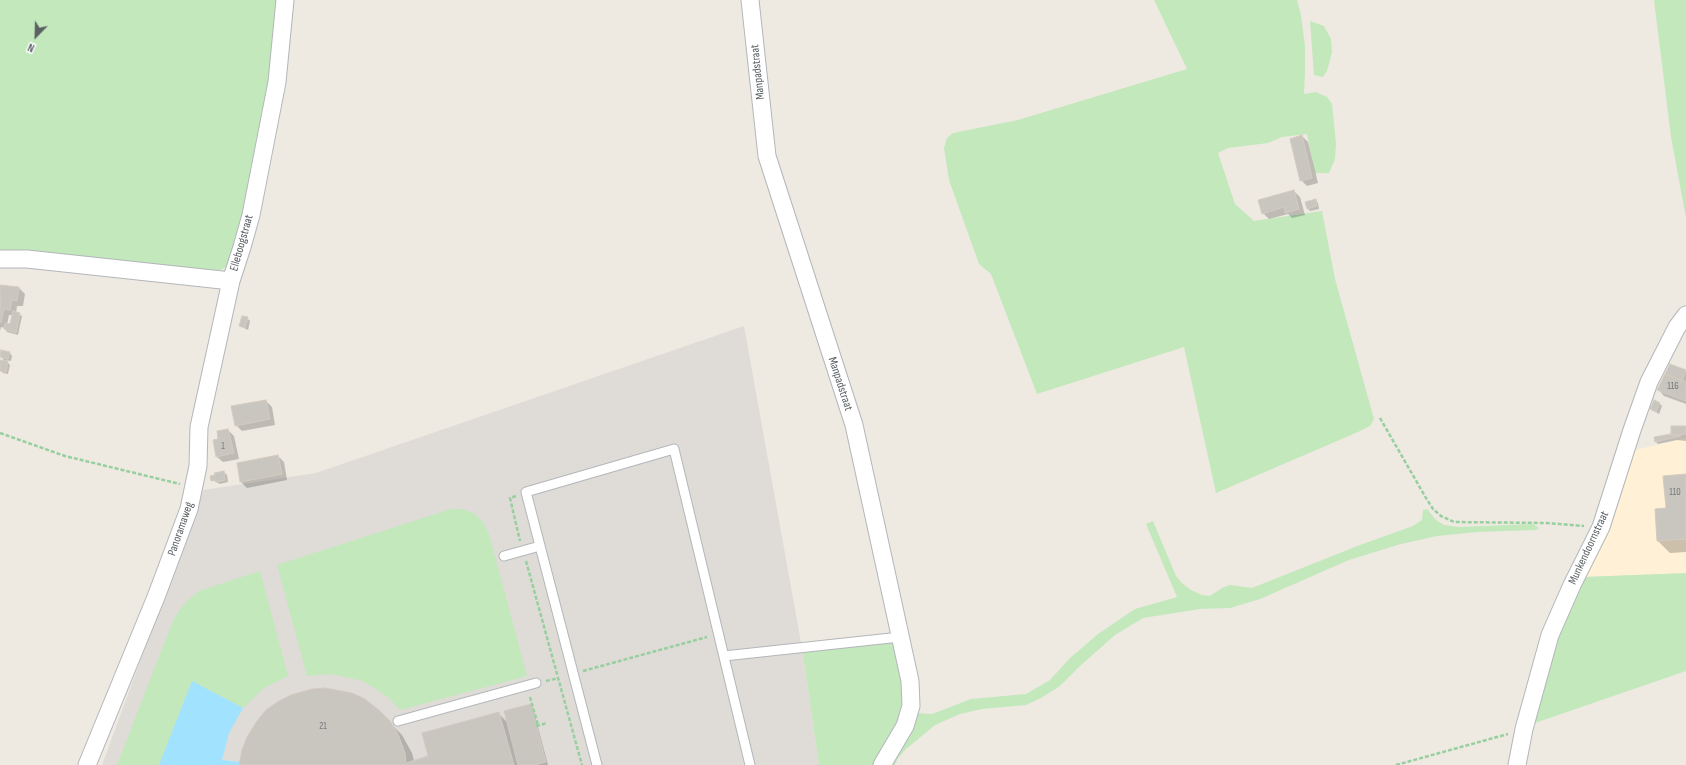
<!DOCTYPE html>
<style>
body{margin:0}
#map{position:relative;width:1686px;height:765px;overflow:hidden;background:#eeeae2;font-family:"Sofia Sans Condensed",sans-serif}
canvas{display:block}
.north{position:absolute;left:16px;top:16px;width:40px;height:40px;-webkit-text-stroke:3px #fff;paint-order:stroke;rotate:203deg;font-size:11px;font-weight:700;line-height:16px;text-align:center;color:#5a6064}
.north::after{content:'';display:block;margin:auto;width:14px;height:18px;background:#5a6064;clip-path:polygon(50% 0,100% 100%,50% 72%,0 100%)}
</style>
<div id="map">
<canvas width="1686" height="765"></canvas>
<div class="north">N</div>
</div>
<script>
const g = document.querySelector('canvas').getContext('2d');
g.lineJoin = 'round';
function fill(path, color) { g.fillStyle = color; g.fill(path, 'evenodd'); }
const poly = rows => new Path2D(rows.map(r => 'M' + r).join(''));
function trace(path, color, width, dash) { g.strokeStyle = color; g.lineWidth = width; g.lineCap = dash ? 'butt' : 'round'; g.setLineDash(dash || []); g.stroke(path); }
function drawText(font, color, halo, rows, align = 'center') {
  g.font = font + ' "Sofia Sans Condensed",sans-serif'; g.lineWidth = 3.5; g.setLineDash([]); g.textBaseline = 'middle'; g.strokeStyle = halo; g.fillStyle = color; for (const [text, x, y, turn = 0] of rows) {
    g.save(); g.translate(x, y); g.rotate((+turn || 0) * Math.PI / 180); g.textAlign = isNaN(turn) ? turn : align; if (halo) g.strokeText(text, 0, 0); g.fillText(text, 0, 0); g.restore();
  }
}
fill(poly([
 [1686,438,1686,573,1584,577,1608,534,1635,450]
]), '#fff0d6');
fill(poly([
 [744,326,802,648,819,765,102,765,203,490,316,473]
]), '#dfdcd7');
fill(poly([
 [0,0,277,0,270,76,235,252,230,266,220,270,189,269,0,255],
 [1154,0,1297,0,1301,15,1305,46,1305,72,1304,94,1316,92,1327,97,1332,104,1336,143,1335,159,1329,173,1315,173,1307,134,1282,137,1268,143,1228,148,1218,153,1235,204,1254,221,1322,211,1335,279,1374,419,1370,426,1358,432,1216,493,1184,347,1037,394,991,274,979,264,949,180,944,148,947,138,953,133,1018,120,1187,69],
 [1654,0,1686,0,1686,218,1671,137],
 [1310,21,1324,26,1331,39,1332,52,1327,71,1323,77,1314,75],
 [451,509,463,509,475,514,483,522,489,534,527,676,400,710,389,698,376,689,362,681,332,674,307,676,277,565],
 [1427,509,1436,520,1444,525,1459,527,1533,524,1539,528,1536,530,1477,532,1437,536,1401,544,1349,560,1260,599,1230,608,1200,609,1143,618,1115,635,1080,666,1060,686,1041,698,1026,705,982,709,960,714,935,725,906,749,898,758,895,765,888,765,916,713,932,714,971,699,1026,694,1050,680,1070,658,1098,634,1135,609,1177,597,1146,524,1153,521,1176,576,1182,583,1191,590,1202,595,1210,596,1222,588,1230,585,1252,588,1360,545,1413,526,1422,520,1423,510],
 [260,571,288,676,264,688,243,708,192,681,159,765,117,765,174,618,186,602,199,591],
 [1686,573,1686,671,1535,723,1558,630,1584,577],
 [895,637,906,708,878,765,819,765,802,648]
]), '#c2e8bc');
fill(poly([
 [192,681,243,708,229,733,222,760,240,762,239,765,159,765]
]), '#a1e3ff');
fill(poly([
 [1302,136,1308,142,1318,183,1307,186,1301,180],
 [1294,191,1300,197,1305,215,1292,218,1288,214,1269,219,1263,213],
 [1316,200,1318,203,1319,209,1310,211,1307,208],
 [0,286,19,288,25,294,23,306,17,306,16,313,22,316,18,335,7,332,5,328,1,327,0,331],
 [9,315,13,315,10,326,7,325],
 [247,318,250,321,248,330,240,326],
 [10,353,12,356,11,361,5,360,10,365,8,374,3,373,0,370,0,361,6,362,1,357],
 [1671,365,1686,371,1686,404,1664,396,1659,390],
 [266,401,272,407,275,425,242,431,236,425],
 [1660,404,1662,406,1659,414,1651,409],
 [1686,427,1686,441,1677,440,1658,444,1656,442],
 [228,430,234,436,239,459,223,462,217,457,219,439],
 [278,456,284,462,287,480,247,488,241,482,238,464],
 [224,472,227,475,228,482,220,484,212,480],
 [1686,475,1686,552,1670,553,1658,541,1667,509],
 [530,705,533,708,548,765,241,765,375,708,402,735,412,753,414,761,429,757,498,713,508,723]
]), '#0003');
const building = poly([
 [1302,135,1312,178,1300,181,1290,139,1302,135],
 [1294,190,1299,209,1285,213,1284,207,1262,214,1258,200,1294,190],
 [1316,199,1317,206,1307,209,1305,202,1316,199],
 [0,285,19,287,17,301,12,300,10,310,4,309,1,323,0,285],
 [13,311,20,313,16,333,4,329,5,323,10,324,13,311],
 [242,316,248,317,245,328,239,326,242,316],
 [1,350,10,352,8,359,0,357,1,350],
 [0,360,8,361,6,372,0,371,0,360],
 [1670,364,1686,370,1682,381,1665,374,1670,364],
 [1665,374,1686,382,1686,401,1657,390,1665,374],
 [266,400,270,419,235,426,231,406,266,400],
 [1654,400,1660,403,1656,412,1650,409,1654,400],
 [1671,426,1686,426,1686,434,1671,435,1671,426],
 [228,429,234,453,216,457,213,440,218,439,217,431,228,429],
 [1671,434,1671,435,1681,436,1655,442,1654,437,1671,434],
 [278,455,282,474,240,482,237,463,278,455],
 [224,471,225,480,216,482,216,480,211,481,210,476,215,475,214,473,224,471],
 [1686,474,1686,539,1657,541,1655,509,1666,508,1663,476,1686,474],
 [325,688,352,693,365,699,380,711,390,721,398,734,405,753,406,763,428,756,422,733,499,712,514,765,239,765,242,750,247,737,257,721,266,710,279,701,291,695,312,689,325,688],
 [531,704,546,762,535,765,518,765,504,711,531,704]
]);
fill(building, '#c9c5bf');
trace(building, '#d4cbc0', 1);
const service = poly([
 [504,556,540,546],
 [724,656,900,637],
 [398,721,536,683],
 [597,765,526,492,674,449,750,765]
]);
const minor = poly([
 [750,0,767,156,854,425,910,681,911,706,905,726,882,765],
 [0,259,27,259,231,281],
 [87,765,156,597,189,509,198,466,199,427,231,281,242,247,251,215,277,82,285,0],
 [1517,765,1524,729,1550,635,1572,585,1601,527,1632,430,1649,382,1677,327,1686,315]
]);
trace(service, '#b3b6ba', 11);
trace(minor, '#b3b6ba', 19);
trace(poly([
 [1380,418,1426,498,1433,509,1441,516,1454,522,1547,523,1584,526],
 [0,433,65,456,180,484],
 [516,496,510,498,520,541],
 [526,561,582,765],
 [583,671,707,637],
 [546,681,559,678],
 [530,697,538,725],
 [536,726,547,723],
 [1396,765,1508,734]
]), '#97cf9f', 2.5, [4, 2]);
trace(service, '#fff', 9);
trace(minor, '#fff', 17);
drawText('10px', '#76797b', null, [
 ["116",1673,386],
 ["1",223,446],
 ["110",1675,492],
 ["21",323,726]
]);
drawText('12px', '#5a6064', '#fff', [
 ["Manpadstraat",758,72,-96],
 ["Elleboogstraat",242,243,-74],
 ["Manpadstraat",840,384,72],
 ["Panoramaweg",181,529,-71],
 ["Munkendoornstraat",1589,548,-65]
]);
</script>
